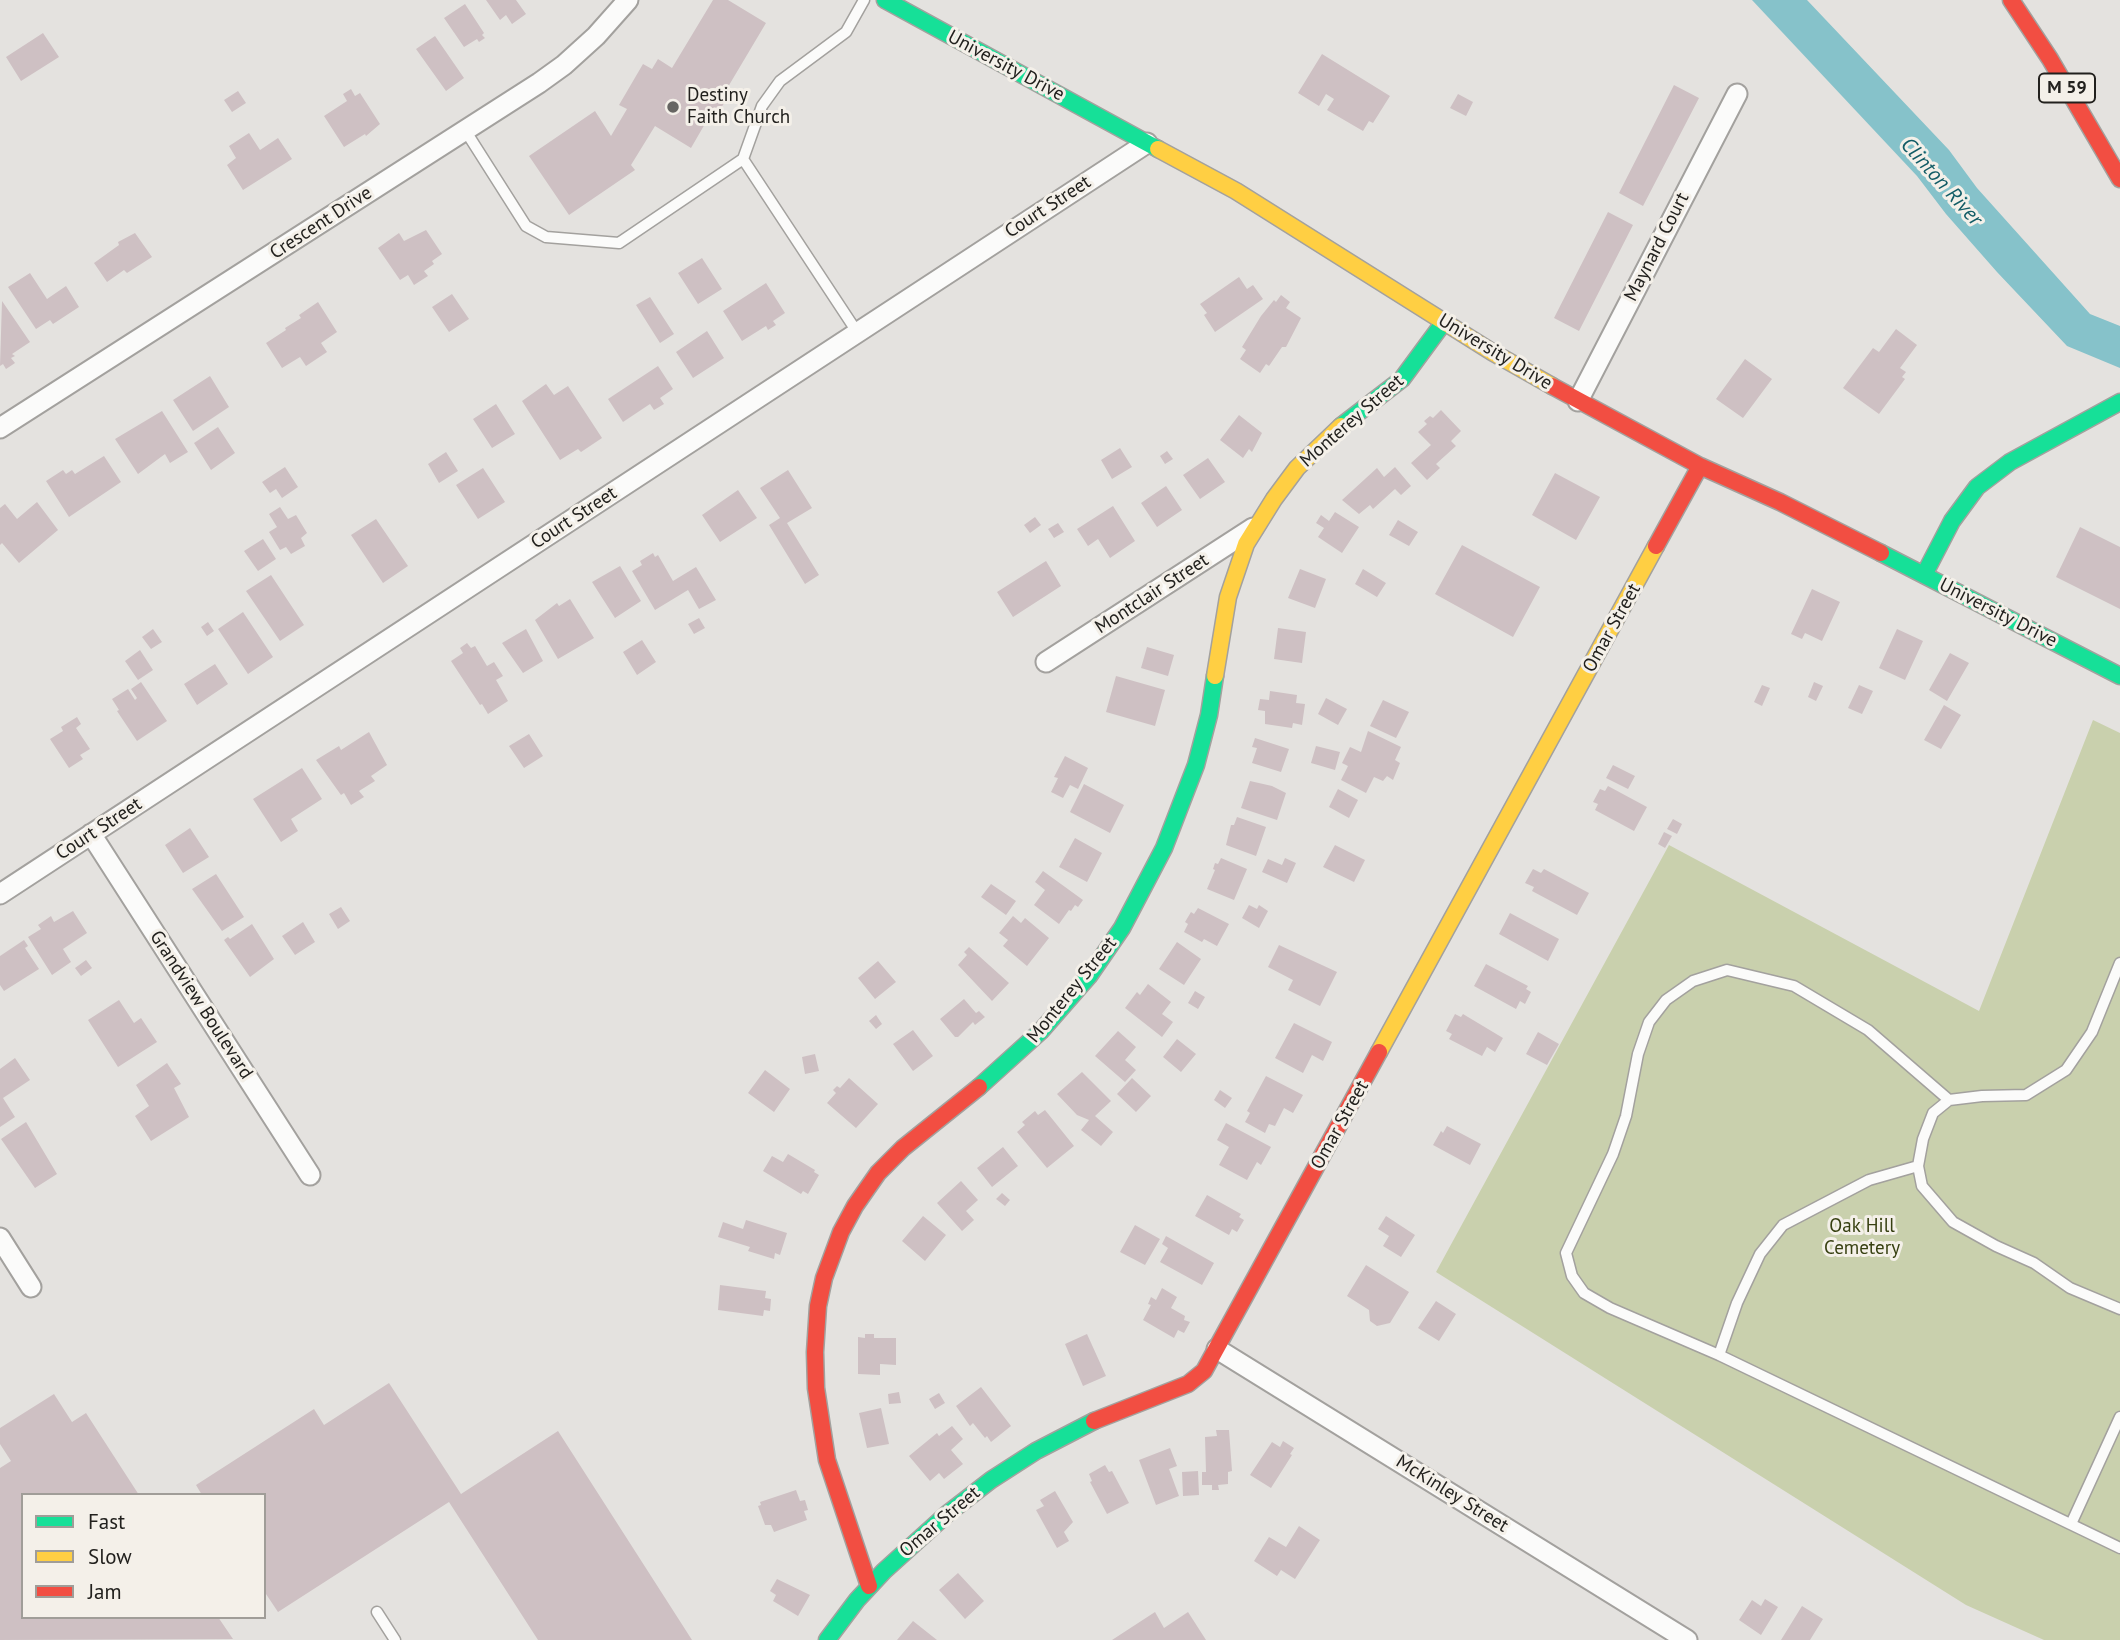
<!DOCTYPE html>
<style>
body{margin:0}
#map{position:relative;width:2120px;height:1640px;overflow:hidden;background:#e4e2df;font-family:"PT Sans",sans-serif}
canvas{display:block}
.legend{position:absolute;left:21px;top:1493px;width:245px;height:126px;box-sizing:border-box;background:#f4f0e9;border:2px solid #a09d98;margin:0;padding:9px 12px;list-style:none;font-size:21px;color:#22211e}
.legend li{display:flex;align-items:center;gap:14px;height:35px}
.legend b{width:35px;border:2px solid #a09d98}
</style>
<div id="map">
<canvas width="2120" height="1640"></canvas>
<ul class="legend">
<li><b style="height:9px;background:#16e098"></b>Fast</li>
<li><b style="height:9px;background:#ffcf43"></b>Slow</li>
<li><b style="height:9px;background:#f24e42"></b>Jam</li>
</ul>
</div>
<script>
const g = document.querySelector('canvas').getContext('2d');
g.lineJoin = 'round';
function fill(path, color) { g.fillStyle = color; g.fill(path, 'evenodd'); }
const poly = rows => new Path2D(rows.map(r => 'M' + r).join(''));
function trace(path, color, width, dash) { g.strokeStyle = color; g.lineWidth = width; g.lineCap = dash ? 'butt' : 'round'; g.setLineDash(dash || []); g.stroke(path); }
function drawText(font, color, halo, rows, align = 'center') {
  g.font = font + ' "PT Sans",sans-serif'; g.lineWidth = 6; g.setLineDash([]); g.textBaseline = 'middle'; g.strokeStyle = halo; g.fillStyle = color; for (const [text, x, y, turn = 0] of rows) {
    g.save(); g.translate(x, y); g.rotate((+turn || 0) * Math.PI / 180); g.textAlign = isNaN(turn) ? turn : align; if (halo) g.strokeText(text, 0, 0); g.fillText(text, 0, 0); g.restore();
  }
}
fill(poly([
 [2093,720,2120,733,2120,1640,2044,1640,1966,1605,1436,1272,1669,845,1979,1011]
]), '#c9d0ad');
fill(poly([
 [1752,0,1807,0,1949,150,1977,188,2090,314,2120,326,2120,368,2067,346,1997,272,1946,214,1917,176]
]), '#86c2ca');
fill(poly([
 [486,0,516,0,526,14,512,24,506,15,500,20],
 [713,0,728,0,766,23,722,97,726,100,718,113,713,110,691,148,655,126,631,165,635,170,569,215,529,156,595,111,611,136,627,109,619,105,643,64,652,69,658,59,672,68],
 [465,4,484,33,482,35,485,38,479,42,477,39,464,47,444,18],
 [43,33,59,57,21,81,6,57],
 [435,36,464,78,446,91,416,49],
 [1322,54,1390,96,1373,123,1369,121,1363,131,1327,110,1334,99,1326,94,1319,106,1298,93],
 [1674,85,1699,98,1643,206,1619,193],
 [351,89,355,96,360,93,380,124,366,136,365,134,344,147,324,116,347,101,343,94],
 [238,91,246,103,232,112,224,100],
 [1458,94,1473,102,1466,116,1450,108],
 [249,133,260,150,278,138,292,159,243,190,227,165,236,158,229,146],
 [1608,212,1633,225,1579,331,1554,318],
 [426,230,442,254,432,261,434,264,424,271,428,276,414,285,408,275,400,280,378,248,399,233,404,241],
 [135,233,152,257,127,273,124,270,107,282,94,263,119,245,118,242],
 [702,258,722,289,698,304,678,273],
 [30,273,47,299,66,286,79,307,53,324,50,320,36,329,8,287],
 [1239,277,1247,289,1253,285,1263,299,1215,332,1204,315,1207,313,1200,304],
 [766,283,785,313,773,321,776,325,768,330,766,326,742,341,723,311],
 [452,294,469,319,449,332,432,307],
 [1281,295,1290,302,1286,308,1301,318,1286,347,1282,347,1269,366,1266,364,1260,373,1240,359,1246,350,1242,347,1261,316,1274,300,1276,302],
 [650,297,674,334,660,343,636,305],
 [2,301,30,342,12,354,15,356,11,358,15,363,6,369,3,364,0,366],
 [318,302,337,332,321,343,327,352,306,366,300,357,282,368,266,343,286,330,285,328,301,318,299,315],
 [1896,329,1917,345,1900,368,1906,372,1902,377,1905,379,1879,414,1843,388,1873,348,1879,352],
 [707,331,724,358,693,378,676,352],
 [1745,359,1772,379,1743,418,1716,399],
 [658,366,673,389,660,398,664,404,654,410,650,404,623,422,608,399],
 [210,376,229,407,193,431,173,400],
 [546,384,554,395,568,386,602,438,581,452,578,449,560,460,522,401],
 [496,404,515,434,492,448,473,419],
 [1441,410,1461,431,1451,441,1456,446,1436,464,1440,468,1427,480,1411,463,1431,445,1418,432,1427,424,1424,421,1430,416,1433,418],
 [162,411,188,452,170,463,165,454,138,474,115,439],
 [1239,415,1262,433,1252,452,1249,449,1243,458,1220,440],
 [218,427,235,453,211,470,194,443],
 [1120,448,1132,467,1112,479,1101,460],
 [1167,451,1173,459,1165,464,1160,456],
 [446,452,458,471,439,483,428,464],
 [104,456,121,482,69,517,46,481,63,470,66,474,72,470,75,474],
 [1208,458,1225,482,1200,499,1183,475],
 [285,467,298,487,282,498,276,489,270,493,262,482],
 [1395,467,1411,486,1401,495,1395,489,1373,509,1370,505,1359,514,1342,500,1377,468,1384,477],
 [483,468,505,502,478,519,456,485],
 [788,470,812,508,787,523,819,575,805,584,769,525,780,518,760,488],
 [1555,473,1600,497,1576,540,1532,515],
 [1166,486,1182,510,1157,527,1141,503],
 [738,490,757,518,720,542,702,515],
 [37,502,58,530,19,563,2,543,0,545,0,508,5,504,17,519],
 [1113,506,1135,541,1110,558,1098,539,1088,546,1077,529],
 [280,507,288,519,296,515,307,533,301,538,305,546,291,554,286,547,280,550,269,532,277,527,269,514],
 [1335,512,1359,527,1342,553,1318,537,1324,528,1316,523,1321,515,1329,521],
 [1035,517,1041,525,1030,533,1024,525],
 [376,519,408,566,383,583,351,535],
 [1398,520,1418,532,1409,546,1389,535],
 [1058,523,1064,532,1054,538,1048,529],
 [2080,527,2120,547,2120,609,2056,577],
 [263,539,276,559,258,571,244,551],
 [1462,545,1540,587,1513,637,1435,594],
 [653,553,655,557,658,555,673,581,696,567,716,600,699,609,688,590,655,610,632,571,642,565,640,561],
 [1046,561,1061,586,1013,617,997,592],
 [620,566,641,601,615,618,592,582],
 [1300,569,1326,579,1315,608,1288,598],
 [1363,569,1386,583,1377,597,1355,584],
 [271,575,304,625,280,641,246,591],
 [1812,589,1840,602,1822,641,1805,633,1802,639,1791,634],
 [570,599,594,638,558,659,535,620,557,603,559,606],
 [243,612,273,657,248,674,218,629],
 [699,618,705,628,694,634,688,624],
 [208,622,214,631,207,636,201,627],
 [1278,628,1306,632,1302,663,1274,659],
 [153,629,162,642,151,649,142,637],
 [526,629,543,661,523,673,502,643],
 [1897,629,1923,641,1905,680,1879,668],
 [642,640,656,662,637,675,623,652],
 [467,643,471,648,475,646,487,666,494,662,503,676,496,680,508,701,488,714,482,704,480,705,451,661,463,653,460,648],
 [1147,647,1174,655,1168,676,1141,668],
 [140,650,153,670,138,680,125,661],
 [1950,653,1969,663,1947,701,1929,690],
 [215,664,228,684,197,705,184,684],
 [1116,676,1165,690,1155,726,1106,712],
 [141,682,167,721,137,741,117,711,119,710,112,699,128,689,135,700,137,698,131,689],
 [1814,682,1823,686,1816,701,1808,697],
 [1762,685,1770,688,1762,706,1754,702],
 [1859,685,1873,691,1862,714,1848,708],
 [1270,691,1297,695,1296,703,1305,704,1302,725,1293,723,1292,728,1265,724,1265,711,1258,710,1260,699,1269,700],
 [1326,698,1347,709,1338,725,1318,714],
 [1383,700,1409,712,1396,738,1370,726],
 [1944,705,1961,715,1941,749,1924,740],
 [77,717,81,724,76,728,90,749,80,755,83,759,69,768,50,739,63,731,61,727],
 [1368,731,1401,747,1395,760,1400,763,1393,780,1387,776,1383,781,1374,777,1366,793,1341,780,1348,766,1342,763,1350,747,1361,752],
 [369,732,387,765,371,776,375,781,359,791,364,797,351,805,344,793,341,795,316,760,339,746,341,750],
 [529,734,543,756,524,768,509,746],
 [1255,738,1289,749,1281,772,1252,763,1257,748,1252,747],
 [1316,746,1340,752,1335,770,1311,763],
 [1065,756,1088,768,1078,789,1070,785,1063,798,1051,792,1058,778,1054,777],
 [1613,765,1635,776,1628,789,1606,778],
 [302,768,322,799,291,819,298,831,281,842,253,799],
 [1250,781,1272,786,1286,793,1277,820,1241,808],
 [1084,784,1124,805,1110,833,1070,812],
 [1608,786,1647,807,1634,831,1595,810,1598,804,1593,802,1600,789,1605,791],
 [1338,789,1358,800,1349,818,1329,807],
 [1237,817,1266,827,1256,856,1226,845,1231,825,1234,825],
 [1673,819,1682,824,1677,834,1667,829],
 [190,828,209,857,183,873,165,845],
 [1664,832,1672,836,1665,848,1658,844],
 [1075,838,1102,853,1087,882,1059,867],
 [1335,845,1365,860,1354,882,1323,867],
 [1221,858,1247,869,1234,900,1207,889,1215,870,1213,869,1215,863,1218,864],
 [1285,858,1296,863,1287,883,1262,872,1268,859,1282,865],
 [1533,869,1541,873,1544,869,1589,893,1577,915,1532,891,1534,887,1525,883],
 [1043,871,1083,900,1078,907,1075,905,1071,911,1069,910,1059,924,1034,905,1045,890,1035,882],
 [216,874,244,917,222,931,192,889],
 [991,884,1016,901,1006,915,981,897],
 [1249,905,1257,909,1259,905,1268,911,1259,928,1242,918],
 [341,907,350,921,338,929,329,914],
 [1198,908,1229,924,1217,946,1204,939,1202,942,1184,932,1188,924,1185,922,1191,912,1194,914],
 [73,911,87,933,63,949,71,962,52,975,28,937,41,929,38,925,51,916,54,922],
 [1510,913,1559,939,1548,961,1499,934],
 [1013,916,1021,923,1025,918,1049,938,1027,966,1003,946,1008,940,999,933],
 [303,922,315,942,295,955,282,936],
 [252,924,274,959,250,977,224,940,228,937,230,939],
 [24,940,28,946,25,948,39,969,4,991,0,985,0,956],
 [1177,942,1201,959,1184,985,1159,969],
 [1279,945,1337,972,1320,1006,1288,990,1293,980,1268,967],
 [969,947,1009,983,992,1001,958,965,967,955,964,952],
 [86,960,92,968,81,976,75,968],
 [878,961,896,982,875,999,858,978],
 [1486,964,1528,986,1526,989,1531,992,1525,1004,1520,1001,1516,1009,1474,986],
 [1148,984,1171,1002,1162,1014,1173,1022,1162,1037,1125,1008,1137,992,1140,995],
 [1195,991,1205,997,1198,1009,1188,1003],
 [964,999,976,1013,979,1011,985,1017,975,1025,973,1022,958,1037,955,1037,940,1019],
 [119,1000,134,1023,141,1018,157,1042,118,1067,88,1020],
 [1455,1014,1461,1017,1463,1014,1503,1038,1495,1052,1487,1047,1482,1056,1449,1039,1452,1034,1446,1031],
 [876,1015,882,1024,876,1029,869,1021],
 [1294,1023,1332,1042,1323,1061,1312,1055,1303,1073,1275,1058],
 [913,1030,933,1056,913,1071,893,1044],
 [1118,1031,1136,1047,1125,1060,1136,1070,1125,1082,1095,1056],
 [1538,1032,1559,1044,1547,1065,1526,1054],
 [1177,1039,1196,1054,1181,1072,1163,1057],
 [815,1054,819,1071,805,1074,802,1057],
 [15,1058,30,1080,3,1098,15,1117,0,1127,0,1069],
 [167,1063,181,1084,174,1088,189,1117,151,1141,135,1116,149,1106,136,1085],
 [765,1070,790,1089,774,1112,748,1093],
 [1082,1072,1111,1101,1095,1116,1113,1132,1101,1146,1081,1130,1089,1120,1077,1115,1057,1094],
 [1266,1076,1303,1095,1293,1113,1284,1108,1275,1126,1269,1124,1265,1133,1245,1122,1250,1113,1247,1111],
 [849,1078,878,1104,856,1128,827,1103,836,1093,833,1090,837,1086,840,1088],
 [1132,1078,1151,1096,1136,1112,1117,1094],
 [1220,1090,1232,1098,1225,1108,1214,1100],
 [1045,1110,1074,1146,1047,1168,1017,1132,1025,1125,1022,1122,1035,1111,1038,1115],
 [26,1122,57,1174,35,1188,1,1139],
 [1226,1123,1271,1147,1261,1165,1257,1162,1247,1180,1219,1165,1229,1147,1217,1140],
 [1447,1126,1481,1144,1470,1165,1433,1145,1441,1131,1443,1133],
 [1003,1147,1018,1166,992,1187,977,1168],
 [788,1154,815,1170,814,1172,819,1175,808,1194,803,1191,801,1194,763,1171,772,1156,783,1162],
 [961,1181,978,1200,966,1211,974,1220,962,1231,937,1203],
 [1002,1193,1010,1200,1005,1206,996,1199],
 [1207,1195,1241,1214,1239,1217,1244,1220,1237,1232,1232,1229,1229,1235,1195,1216],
 [923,1216,946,1235,925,1261,902,1241],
 [1386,1216,1415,1235,1401,1257,1383,1246,1389,1236,1378,1229],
 [746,1220,787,1233,780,1255,775,1253,774,1259,748,1251,750,1247,718,1237,723,1222,743,1229],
 [1135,1225,1160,1239,1145,1265,1120,1252],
 [1166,1236,1214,1263,1202,1285,1160,1262,1168,1248,1162,1244],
 [1366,1265,1409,1292,1390,1323,1377,1326,1370,1321,1369,1310,1347,1296],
 [720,1285,766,1291,765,1298,771,1299,770,1311,764,1310,763,1316,718,1310],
 [1162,1288,1177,1297,1171,1308,1185,1316,1184,1320,1190,1322,1184,1333,1178,1330,1174,1338,1143,1320,1151,1305,1148,1304,1151,1297,1156,1300],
 [1436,1301,1456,1314,1439,1341,1418,1328],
 [865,1334,874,1334,874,1338,896,1338,896,1365,880,1364,880,1375,858,1374,858,1337,865,1338],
 [1087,1334,1106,1376,1083,1386,1065,1344],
 [389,1383,461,1494,558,1431,692,1640,538,1640,449,1502,278,1612,264,1591,264,1495,202,1495,196,1485,314,1409,324,1425],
 [981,1387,1011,1426,991,1442,987,1436,985,1438,973,1423,970,1426,956,1406],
 [899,1392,901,1403,889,1404,888,1394],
 [939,1393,945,1403,935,1409,929,1399],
 [54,1394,72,1422,86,1413,139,1495,23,1495,23,1617,218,1617,233,1639,0,1640,0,1468,11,1461,0,1444,0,1428],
 [881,1408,889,1444,867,1448,859,1413],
 [952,1426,963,1439,951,1450,963,1464,944,1479,939,1473,930,1481,909,1456,937,1433,939,1436],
 [1216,1430,1229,1430,1232,1471,1228,1472,1228,1484,1218,1485,1219,1490,1212,1490,1212,1485,1202,1485,1202,1472,1206,1472,1205,1437,1217,1436],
 [1283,1441,1294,1448,1290,1454,1292,1455,1271,1488,1250,1475,1272,1442,1280,1447],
 [1170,1448,1177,1466,1169,1469,1179,1496,1156,1505,1139,1460],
 [1105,1465,1109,1472,1112,1471,1129,1503,1107,1514,1090,1482,1092,1481,1089,1474],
 [1198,1471,1199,1495,1183,1496,1182,1472],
 [796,1490,800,1501,805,1500,808,1510,804,1511,807,1520,774,1532,771,1525,765,1525,758,1506,761,1505,760,1502],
 [1055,1491,1073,1522,1064,1532,1069,1541,1057,1548,1036,1510,1044,1506,1040,1500],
 [1299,1526,1320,1540,1295,1579,1281,1570,1277,1576,1254,1561,1269,1537,1286,1547],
 [958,1573,984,1601,965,1619,939,1590],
 [777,1579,810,1595,798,1616,773,1601,776,1595,770,1591],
 [1765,1599,1778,1607,1761,1635,1739,1620,1752,1600,1761,1606],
 [1802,1606,1823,1619,1810,1640,1781,1640],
 [1155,1612,1164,1628,1188,1612,1206,1640,1112,1640],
 [913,1621,937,1640,897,1640]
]), '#cec0c3');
const lane = poly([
 [465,130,526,226,546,237,619,243,743,159],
 [857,332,743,159,762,106,780,81,846,32,864,0],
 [2120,963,2092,1032,2066,1070,2026,1095,1982,1096,1949,1100,1933,1113,1923,1139,1918,1166,1922,1186,1953,1222,1996,1246,2034,1263,2070,1288,2120,1309],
 [1949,1100,1868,1030,1794,986,1727,970,1693,981,1666,1000,1649,1022,1638,1054,1626,1116,1613,1154,1566,1253,1572,1276,1584,1293,1610,1308,1719,1355,2120,1548],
 [1719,1355,1737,1303,1760,1254,1783,1225,1869,1180,1918,1166],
 [2071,1524,2120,1417],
 [377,1612,395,1640]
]);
const street = poly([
 [1578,401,1737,94],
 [0,428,539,83,564,65,596,36,628,0],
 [1046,662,1253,528],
 [91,834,310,1175],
 [0,894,1147,143],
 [0,1238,31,1287],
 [1217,1349,1687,1640]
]);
const fast = poly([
 [885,0,1158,149],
 [1341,426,1402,379,1444,322],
 [1881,553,2120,676],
 [1924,575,1952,521,1977,487,2010,462,2120,402],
 [979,1087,1041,1031,1089,976,1122,928,1164,848,1196,765,1209,715,1215,676],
 [827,1640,857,1600,884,1571,947,1514,991,1480,1036,1451,1094,1421]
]);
const slow = poly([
 [1158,149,1236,191,1492,352,1552,386],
 [1215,676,1228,597,1246,544,1274,499,1297,468,1341,426],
 [1379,1052,1656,546]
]);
const jam = poly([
 [2011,0,2050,59,2120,179],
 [1552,386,1700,466,1780,502,1881,553],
 [1656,546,1700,466],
 [1094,1421,1188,1384,1204,1371,1379,1052],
 [869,1586,827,1460,816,1388,815,1352,818,1306,824,1278,841,1232,855,1206,878,1173,903,1148,979,1087]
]);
trace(lane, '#a3a19e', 13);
trace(street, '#a3a19e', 23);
trace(fast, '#a3a19e', 19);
trace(slow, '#a3a19e', 19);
trace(jam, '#a3a19e', 19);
trace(lane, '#fbfbfa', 10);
trace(street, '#fbfbfa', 19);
trace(fast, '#16e098', 16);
trace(slow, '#ffcf43', 16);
trace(jam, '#f24e42', 16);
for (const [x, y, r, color] of [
 [673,107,7,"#666562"]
]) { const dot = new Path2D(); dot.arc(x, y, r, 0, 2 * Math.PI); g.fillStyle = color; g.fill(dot); trace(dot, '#f4f0e9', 2.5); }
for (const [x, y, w] of [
 [2067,88,56]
]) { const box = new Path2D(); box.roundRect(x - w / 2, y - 14.5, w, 29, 5); g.fillStyle = '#f4f0e9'; g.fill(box); trace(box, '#22211e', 2); }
drawText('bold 18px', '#22211e', null, [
 ["M 59",2067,88]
]);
drawText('19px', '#22211e', '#f4f0e9', [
 ["University Drive",1006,66,28],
 ["Court Street",1048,207,-33],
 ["Crescent Drive",321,223,-33],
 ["Maynard Court",1657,247,-63],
 ["University Drive",1495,352,31],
 ["Monterey Street",1352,421,-41],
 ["Court Street",574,518,-33],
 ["Montclair Street",1152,594,-33],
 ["University Drive",1998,613,27],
 ["Omar Street",1612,628,-61],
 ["Court Street",99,829,-33],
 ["Monterey Street",1072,990,-51],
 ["Grandview Boulevard",201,1005,57],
 ["Omar Street",1340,1125,-61],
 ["McKinley Street",1452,1494,32],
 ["Omar Street",940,1522,-40]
]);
drawText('19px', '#22211e', '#f4f0e9', [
 ["Destiny",687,96],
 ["Faith Church",687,118]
], 'left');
drawText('19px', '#374011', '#f4f0e9', [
 ["Oak Hill",1862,1227],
 ["Cemetery",1862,1249]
]);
drawText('italic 21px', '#125c66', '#f4f0e9', [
 ["Clinton River",1941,182,48]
]);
</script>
